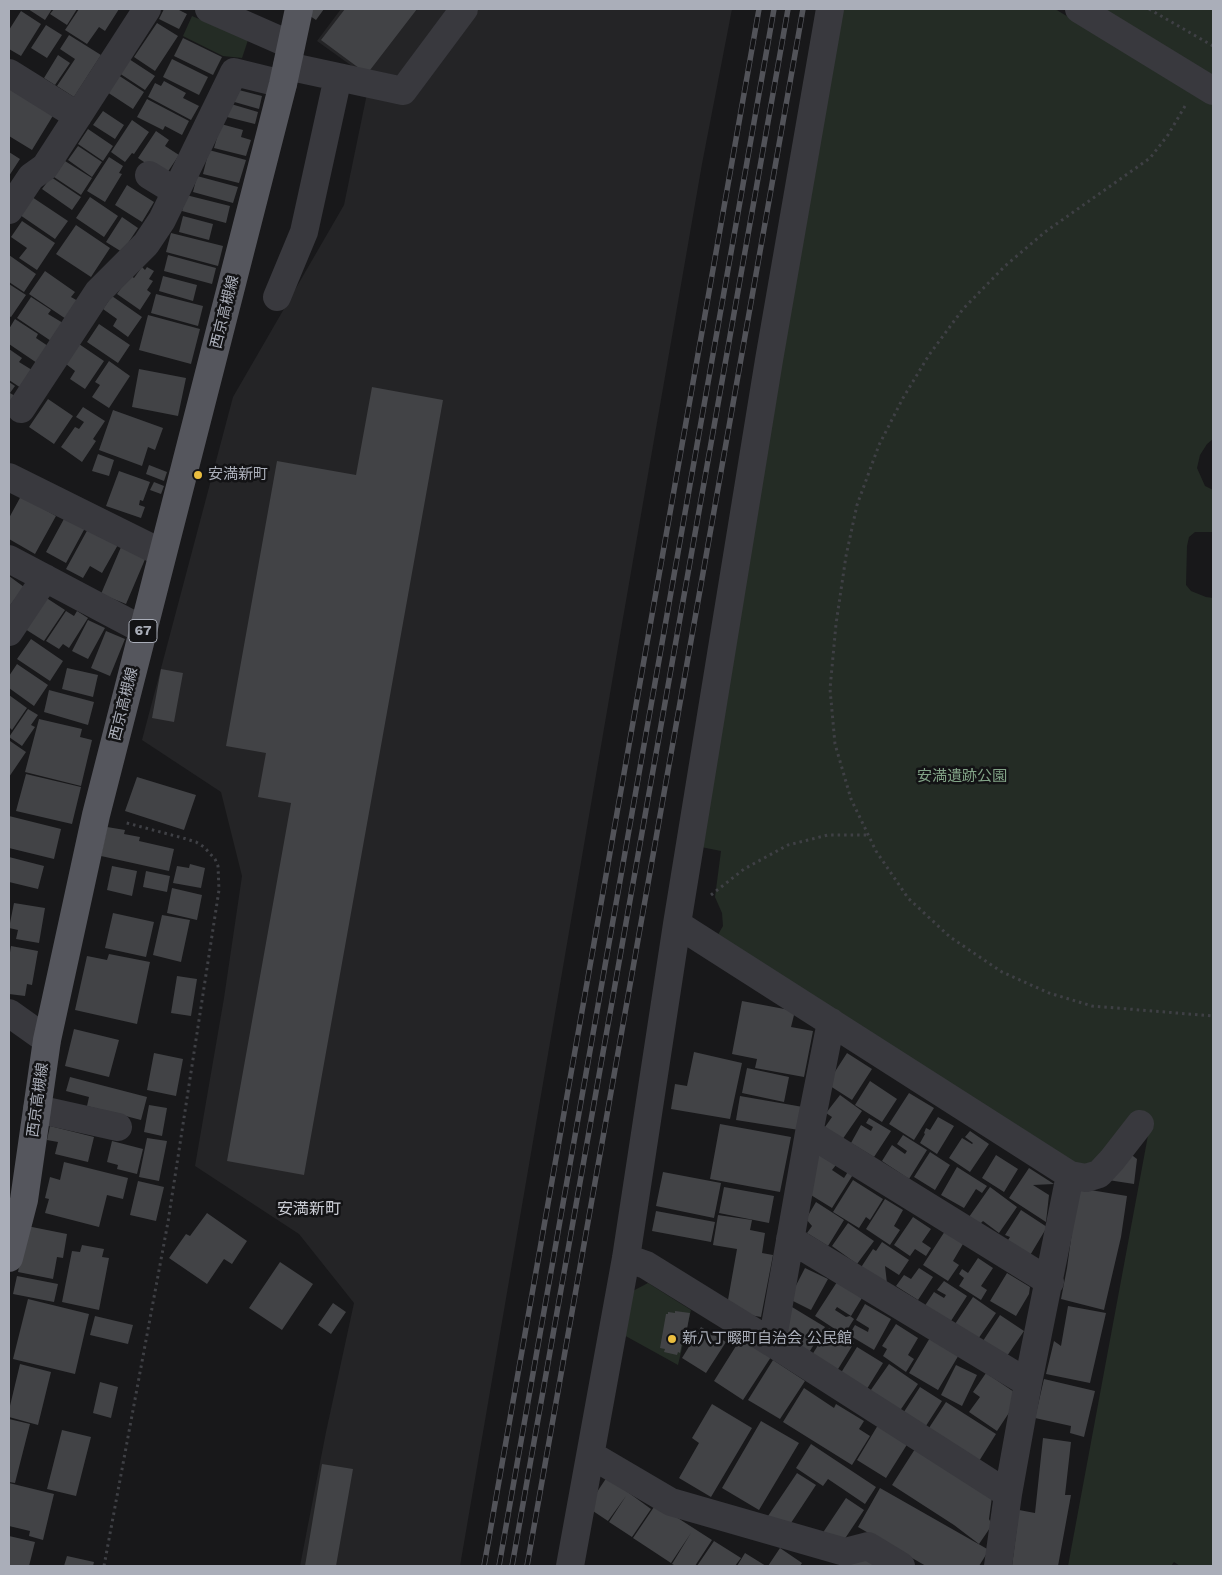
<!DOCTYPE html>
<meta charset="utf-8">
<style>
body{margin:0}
#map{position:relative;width:1222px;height:1575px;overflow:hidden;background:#18181a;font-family:"Work Sans",sans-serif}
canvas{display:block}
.frame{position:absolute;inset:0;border:10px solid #aaaeb9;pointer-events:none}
</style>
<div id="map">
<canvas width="1222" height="1575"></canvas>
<div class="frame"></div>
</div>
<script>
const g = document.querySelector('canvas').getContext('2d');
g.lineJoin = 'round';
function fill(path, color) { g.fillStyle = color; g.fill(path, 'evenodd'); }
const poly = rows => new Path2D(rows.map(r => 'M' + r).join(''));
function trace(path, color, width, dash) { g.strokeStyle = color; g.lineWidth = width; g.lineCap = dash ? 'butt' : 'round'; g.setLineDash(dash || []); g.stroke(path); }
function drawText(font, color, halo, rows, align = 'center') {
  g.font = font + ' "Work Sans","Noto Sans JP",sans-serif'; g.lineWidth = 5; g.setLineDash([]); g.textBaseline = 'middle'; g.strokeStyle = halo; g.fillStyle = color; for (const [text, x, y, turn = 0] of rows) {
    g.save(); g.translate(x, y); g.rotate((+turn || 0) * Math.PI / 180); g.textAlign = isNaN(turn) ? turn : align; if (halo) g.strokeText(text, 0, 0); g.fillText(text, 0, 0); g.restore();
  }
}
fill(poly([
 [341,9,732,9,702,164,623,618,460,1566,300,1566,326,1432,354,1303,299,1234,195,1166,224,998,242,876,221,792,142,740,233,397,344,205,370,79,317,41]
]), '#242426');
fill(poly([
 [839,9,1055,9,1213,104,1213,439,1207,444,1200,455,1197,468,1205,486,1213,490,1213,532,1195,532,1189,537,1187,546,1186,585,1191,591,1206,597,1213,598,1213,1566,1180,1566,1174,1562,1171,1566,1068,1566,1149,1130,1085,1169,716,938,723,926,722,913,715,897,721,851,696,846],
 [1101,9,1213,9,1213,77],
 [192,16,248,40,242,58,223,56,183,36],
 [648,1283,691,1310,678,1365,622,1334,629,1293]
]), '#242c25');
fill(poly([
 [28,9,52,9,45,20],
 [54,9,77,9,67,25,50,14],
 [79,9,119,9,105,31,99,27,87,44,65,30],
 [164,9,177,9,187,14,179,29,159,19],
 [309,9,324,9,316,20,310,16],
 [345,9,417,9,367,74,321,40],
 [21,11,41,24,21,56,9,49,9,30],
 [157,23,178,36,155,71,134,57],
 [46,25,62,35,47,58,31,48],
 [69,35,101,55,74,97,57,86,75,59,60,49],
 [183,38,222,57,213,75,174,56],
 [58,55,70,63,55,85,44,78],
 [129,59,155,76,145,90,119,73],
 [172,59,208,77,199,95,163,77],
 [118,75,144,92,133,109,107,92],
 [164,81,186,93,183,98,199,106,191,120,148,97,155,83,161,86],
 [9,87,54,114,32,150,9,136],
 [235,89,262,96,259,109,231,101],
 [147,99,189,121,182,135,165,126,163,130,137,117],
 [231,104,258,112,255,124,227,117],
 [103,111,124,125,115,139,93,125],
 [132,120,149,132,134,154,132,153,125,162,111,152],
 [221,124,243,130,241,137,251,140,246,156,214,148],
 [88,129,113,146,103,161,78,144],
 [156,131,169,140,165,146,179,155,165,176,138,158],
 [78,146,102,162,92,177,68,160],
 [209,150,246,160,239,183,203,174],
 [9,152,20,159,9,176],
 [109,157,123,166,119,173,122,174,105,202,87,191],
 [65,161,92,178,81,195,54,177],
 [197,176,238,187,233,203,193,192],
 [51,177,81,197,72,210,42,189],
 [127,185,154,202,142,222,115,205],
 [186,195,230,206,226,223,182,211],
 [32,197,68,221,55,239,20,215],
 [90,197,118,216,104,237,76,218],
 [183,216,213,224,209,240,179,232],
 [122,217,138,228,122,252,106,242],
 [22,221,55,243,37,270,19,258,27,248,11,237],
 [76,225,110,248,91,277,56,254],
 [171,233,223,246,218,266,166,252],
 [9,255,36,274,24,292,9,282],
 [168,255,216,268,212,284,164,271],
 [142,267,145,270,147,267,154,271,149,279,153,281,147,290,151,293,140,310,117,294,130,275,134,278],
 [45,271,75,292,71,297,78,301,66,319,29,294],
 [163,276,197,285,193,301,159,291],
 [9,284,26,295,11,317,9,316],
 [156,294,203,306,198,326,151,313],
 [112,296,142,317,128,337,113,326,117,319,103,309],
 [31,297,51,310,48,314,63,323,51,341,17,318],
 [148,315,200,329,191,364,139,350],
 [15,319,38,334,36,338,48,346,37,363,9,344,9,329],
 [99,324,130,345,118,363,87,342],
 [79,344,104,361,85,389,70,379,75,371,66,364],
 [9,349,22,358,19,362,32,370,21,388,9,380],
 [109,361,130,376,109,408,92,397,100,385,95,382],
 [139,369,186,378,178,416,132,407],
 [9,382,15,386,10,393,15,396,9,406],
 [372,387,443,400,304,1175,227,1161,291,803,258,797,266,753,226,746,277,461,356,475],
 [48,399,73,416,54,444,29,427],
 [83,407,105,421,93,439,96,441,82,462,61,447,75,427,79,429,84,422,76,417],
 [113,410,163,428,155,450,148,447,142,466,99,450],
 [98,454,114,460,109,476,92,471],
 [149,465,167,472,164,481,146,474],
 [119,471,150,482,143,501,140,500,139,505,145,507,141,518,106,506],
 [154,482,164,486,161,494,150,490],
 [21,496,56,516,35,554,9,539,9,518],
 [65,517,85,528,66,563,46,552],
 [89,527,119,543,102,573,90,566,83,578,66,569],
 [121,547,146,557,126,604,101,594],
 [9,576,24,587,9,607],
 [45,597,65,610,44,641,25,629],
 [66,611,74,616,77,611,88,618,69,648,63,644,59,649,46,641],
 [88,620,105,628,88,659,72,651],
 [106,631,125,639,110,676,91,668],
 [31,639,63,661,50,681,17,659],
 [17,664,48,685,34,706,9,688,9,676],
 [67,668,98,675,93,697,62,689],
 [161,669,183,673,174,722,152,718],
 [49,690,94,702,88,725,44,712],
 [9,695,27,708,12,730,9,727],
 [28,709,38,715,31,725,35,727,22,746,9,737],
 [39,719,82,729,80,737,92,740,81,786,25,772],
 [10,741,26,752,9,777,9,742],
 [26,774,81,787,72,824,16,811],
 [137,777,196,795,184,830,125,811],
 [9,816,61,829,54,859,9,848],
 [107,827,125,830,124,834,140,837,139,841,174,849,169,871,101,856],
 [9,857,44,866,38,889,9,882],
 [190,864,205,868,201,888,173,883,177,866,189,868],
 [112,866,137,871,132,896,107,890],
 [146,871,170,876,167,892,143,887],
 [172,888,202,895,197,920,167,913],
 [14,903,45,908,39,943,16,939,18,930,9,928],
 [113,913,154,922,146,957,105,948],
 [162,915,190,920,181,962,153,955],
 [11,946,38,951,32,985,27,984,25,996,9,994,9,959],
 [109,954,150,962,137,1024,75,1010,87,956,107,960],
 [177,976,197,979,191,1016,171,1013],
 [742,1001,795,1011,791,1027,813,1031,804,1077,755,1068,757,1059,732,1054],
 [74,1029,119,1040,109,1077,65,1066],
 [694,1052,742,1063,730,1119,671,1109,675,1084,687,1086],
 [154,1053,183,1059,176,1096,147,1090],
 [847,1053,872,1069,852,1100,827,1084],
 [747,1068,789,1077,784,1102,742,1093],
 [70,1077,147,1097,141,1120,87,1106,89,1097,66,1091],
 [870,1081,897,1099,882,1122,855,1105],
 [909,1093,934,1108,914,1140,889,1124],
 [840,1095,862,1111,842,1140,825,1127,832,1117,826,1113],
 [740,1096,803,1107,799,1130,736,1120],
 [149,1105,167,1108,162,1136,144,1132],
 [938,1117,954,1126,937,1154,920,1143,925,1134,924,1133,926,1128,930,1130],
 [869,1118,891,1131,874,1157,851,1143,861,1125,871,1131,873,1127,866,1123],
 [720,1124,791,1137,780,1192,710,1179],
 [50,1126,94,1137,88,1162,55,1154,58,1142,47,1140],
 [970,1131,989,1144,970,1172,949,1158,962,1138,972,1144,973,1143,965,1137],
 [903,1135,927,1150,909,1179,882,1161,892,1145,905,1154,907,1151,897,1144],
 [147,1138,167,1141,159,1181,139,1177],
 [112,1141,143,1149,137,1174,117,1169,118,1165,107,1162],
 [815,1152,836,1165,832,1170,844,1178,849,1170,854,1173,832,1208,806,1192],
 [930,1152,950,1165,935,1190,914,1177],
 [1129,1153,1137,1159,1134,1184,1108,1180],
 [996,1155,1018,1169,1004,1192,982,1178],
 [64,1162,128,1178,123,1199,107,1195,99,1227,45,1213,49,1199,45,1198,50,1177,60,1180],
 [957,1167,987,1186,982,1193,976,1189,964,1208,941,1195],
 [1029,1168,1054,1184,1033,1185,1049,1195,1046,1222,1009,1198],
 [663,1172,721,1183,714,1218,656,1206],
 [853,1180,883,1199,870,1220,866,1217,859,1228,833,1212],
 [138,1181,164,1187,156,1221,130,1215],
 [724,1187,774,1196,769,1223,719,1213],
 [990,1187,1017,1207,999,1233,983,1221,979,1225,969,1217],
 [1078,1188,1127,1196,1121,1237,1104,1310,1061,1299,1067,1268],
 [885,1199,903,1210,894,1226,900,1230,890,1245,866,1229],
 [816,1202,844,1220,828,1246,807,1233,812,1226,806,1219],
 [1021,1210,1047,1227,1029,1257,1006,1243,1010,1237,1005,1235],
 [656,1211,715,1222,711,1242,652,1231],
 [207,1213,247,1241,232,1264,224,1259,207,1284,169,1258,186,1234,190,1236],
 [718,1215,752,1220,750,1230,765,1233,762,1253,773,1255,761,1317,726,1311,737,1249,713,1245],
 [913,1217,931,1229,922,1242,931,1248,926,1256,915,1249,910,1256,894,1245],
 [848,1223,874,1241,857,1264,832,1246],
 [27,1226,67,1234,63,1258,57,1257,53,1279,18,1272],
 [945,1231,963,1244,953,1261,959,1265,948,1281,923,1265],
 [882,1242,909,1260,899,1275,885,1266,888,1292,858,1272,873,1249,876,1251],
 [82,1245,104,1249,102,1257,109,1258,99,1310,62,1302,72,1251,80,1252],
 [978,1258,993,1268,981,1286,987,1290,981,1300,959,1286,964,1278,959,1274,962,1269,968,1273],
 [280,1262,313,1284,282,1330,249,1308],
 [805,1268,828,1279,811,1310,789,1299],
 [919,1268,933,1277,918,1300,896,1286,904,1275,911,1279],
 [1007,1273,1030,1287,1029,1294,1016,1316,990,1301],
 [17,1276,58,1284,54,1302,13,1294],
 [944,1281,967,1296,949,1324,924,1307,934,1292,944,1298,946,1295,937,1290],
 [837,1282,862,1298,851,1316,837,1307,835,1310,846,1317,850,1316,854,1319,844,1335,815,1316],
 [973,1297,996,1313,976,1342,953,1327],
 [28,1299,89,1314,75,1374,13,1359],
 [333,1303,346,1312,331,1334,318,1325],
 [865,1304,891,1319,874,1350,849,1335,855,1325,868,1332,869,1328,856,1320],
 [1068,1306,1106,1313,1090,1383,1046,1374,1054,1341,1061,1346],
 [792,1307,825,1327,808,1354,783,1339],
 [675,1311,690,1313,687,1329,685,1329,680,1353,678,1352,677,1355,664,1352,665,1349,660,1348,666,1314,668,1314,668,1312,675,1313],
 [1000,1315,1024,1331,1005,1359,981,1344],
 [95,1316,133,1325,128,1344,90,1335],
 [896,1324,918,1338,908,1355,914,1359,906,1372,883,1356,887,1349,882,1346],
 [701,1327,726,1342,706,1373,682,1358],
 [829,1328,854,1343,835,1374,810,1358],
 [931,1336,960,1353,938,1390,909,1373],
 [741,1338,771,1357,743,1400,714,1381],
 [857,1347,883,1363,865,1392,839,1376],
 [773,1360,805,1381,780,1419,748,1400],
 [20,1364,51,1372,38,1425,9,1417,9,1410],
 [889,1364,918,1384,895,1418,866,1397],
 [956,1365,977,1375,962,1406,941,1395],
 [986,1373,1020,1396,997,1431,969,1412,980,1397,973,1392],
 [1044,1379,1095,1391,1084,1437,1070,1433,1071,1426,1035,1418],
 [100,1382,118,1387,111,1418,93,1413],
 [920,1387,942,1401,922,1432,900,1418],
 [804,1388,834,1408,836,1404,864,1421,859,1429,870,1436,852,1465,783,1422],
 [946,1402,996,1434,976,1466,925,1434],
 [712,1404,752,1428,711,1497,679,1478,699,1443,692,1438],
 [9,1419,30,1424,15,1483,9,1482],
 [761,1421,799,1443,759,1510,722,1488],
 [878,1425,908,1443,886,1478,857,1460],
 [62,1430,91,1437,76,1496,47,1489],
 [1043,1438,1071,1442,1065,1495,1071,1495,1058,1566,1012,1566,1019,1510,1035,1513],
 [811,1444,876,1487,865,1504,828,1479,823,1486,796,1468],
 [915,1449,992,1497,989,1519,992,1525,979,1544,954,1525,892,1485],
 [322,1464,353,1469,336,1566,305,1566],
 [797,1473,816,1485,787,1529,768,1516],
 [607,1477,651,1509,632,1537,609,1522,626,1496,608,1521,587,1507],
 [9,1483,54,1494,43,1540,29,1536,30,1531,9,1526],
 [880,1488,989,1550,979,1566,926,1566,858,1527],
 [846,1498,864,1510,840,1546,822,1534],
 [656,1504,712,1540,695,1566,676,1566,672,1564,691,1533,671,1563,633,1538],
 [9,1536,35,1542,29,1566,9,1566],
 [714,1541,741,1558,735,1566,697,1566],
 [780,1548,802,1563,800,1566,768,1566],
 [745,1553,766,1566,737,1566],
 [862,1554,877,1566,841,1566,847,1558],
 [67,1556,94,1562,93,1566,64,1566]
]), '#424346');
trace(poly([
 [1149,9,1213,46],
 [1185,106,1168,135,1150,158,1045,232,1005,266,963,309,929,355,903,398,879,445,857,505,846,556,836,624,830,689,835,744,851,799,876,851,908,898,950,937,1002,972,1049,993,1092,1006,1213,1016],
 [711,895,744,869,788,845,828,835,869,835],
 [104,1566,168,1222,219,890,218,866,215,859,204,847,196,842,183,838,123,822]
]), '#3f4045', 3, [2.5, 4]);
trace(poly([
 [209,9,291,45],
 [1079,9,1213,91],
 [287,66,403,91,464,9],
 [9,73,78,116],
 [149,175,175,191],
 [9,210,31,177,45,167,147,9],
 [277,297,304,232,338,77],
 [21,409,98,292,146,244,162,220,234,72,283,84],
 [9,477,162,553],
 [9,559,143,630],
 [9,632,45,578],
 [677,924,1070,1175,1028,1383,790,1239],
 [9,1013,47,1040],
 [831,1022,809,1133,1050,1282],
 [37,1109,118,1127],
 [1070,1175,1086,1178,1099,1174,1112,1160,1140,1124],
 [626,1258,646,1265,772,1343,809,1133],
 [772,1343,1008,1494],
 [591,1455,671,1502,845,1552,868,1546,901,1566],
 [570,1566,626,1258,677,924,769,360,830,9],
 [998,1566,1008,1494,1028,1383]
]), '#39393e', 28);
trace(poly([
 [9,1258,24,1200,47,1040,96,815,283,84,299,9]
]), '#55565d', 28);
const rail = poly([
 [484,1566,759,9],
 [499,1566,774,9],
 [512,1566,788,9],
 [527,1566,803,9]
]);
trace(rail, '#525359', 5.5);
trace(rail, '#131315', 4, [11]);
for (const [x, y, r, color] of [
 [198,475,5,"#eabd3f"],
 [672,1339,5,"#eabd3f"]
]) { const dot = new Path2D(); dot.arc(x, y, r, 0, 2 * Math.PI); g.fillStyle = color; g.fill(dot); trace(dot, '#131315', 2); }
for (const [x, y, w] of [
 [143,631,28]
]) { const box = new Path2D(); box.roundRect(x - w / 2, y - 11.5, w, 23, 4); g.fillStyle = '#131315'; g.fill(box); trace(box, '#aaaeb9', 1); }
drawText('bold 14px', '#aaaeb9', null, [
 ["67",143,631]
]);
drawText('15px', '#aaaeb9', '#131315', [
 ["西京高槻線",225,312,-76],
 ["西京高槻線",124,704,-76],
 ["西京高槻線",38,1100,-82]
]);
drawText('15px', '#aaaeb9', '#131315', [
 ["安満新町",208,475],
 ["新八丁畷町自治会 公民館",682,1339]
], 'left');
drawText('15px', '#82a387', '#131315', [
 ["安満遺跡公園",962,777]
]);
drawText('16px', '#cbcdd5', '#131315', [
 ["安満新町",309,1209]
]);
</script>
